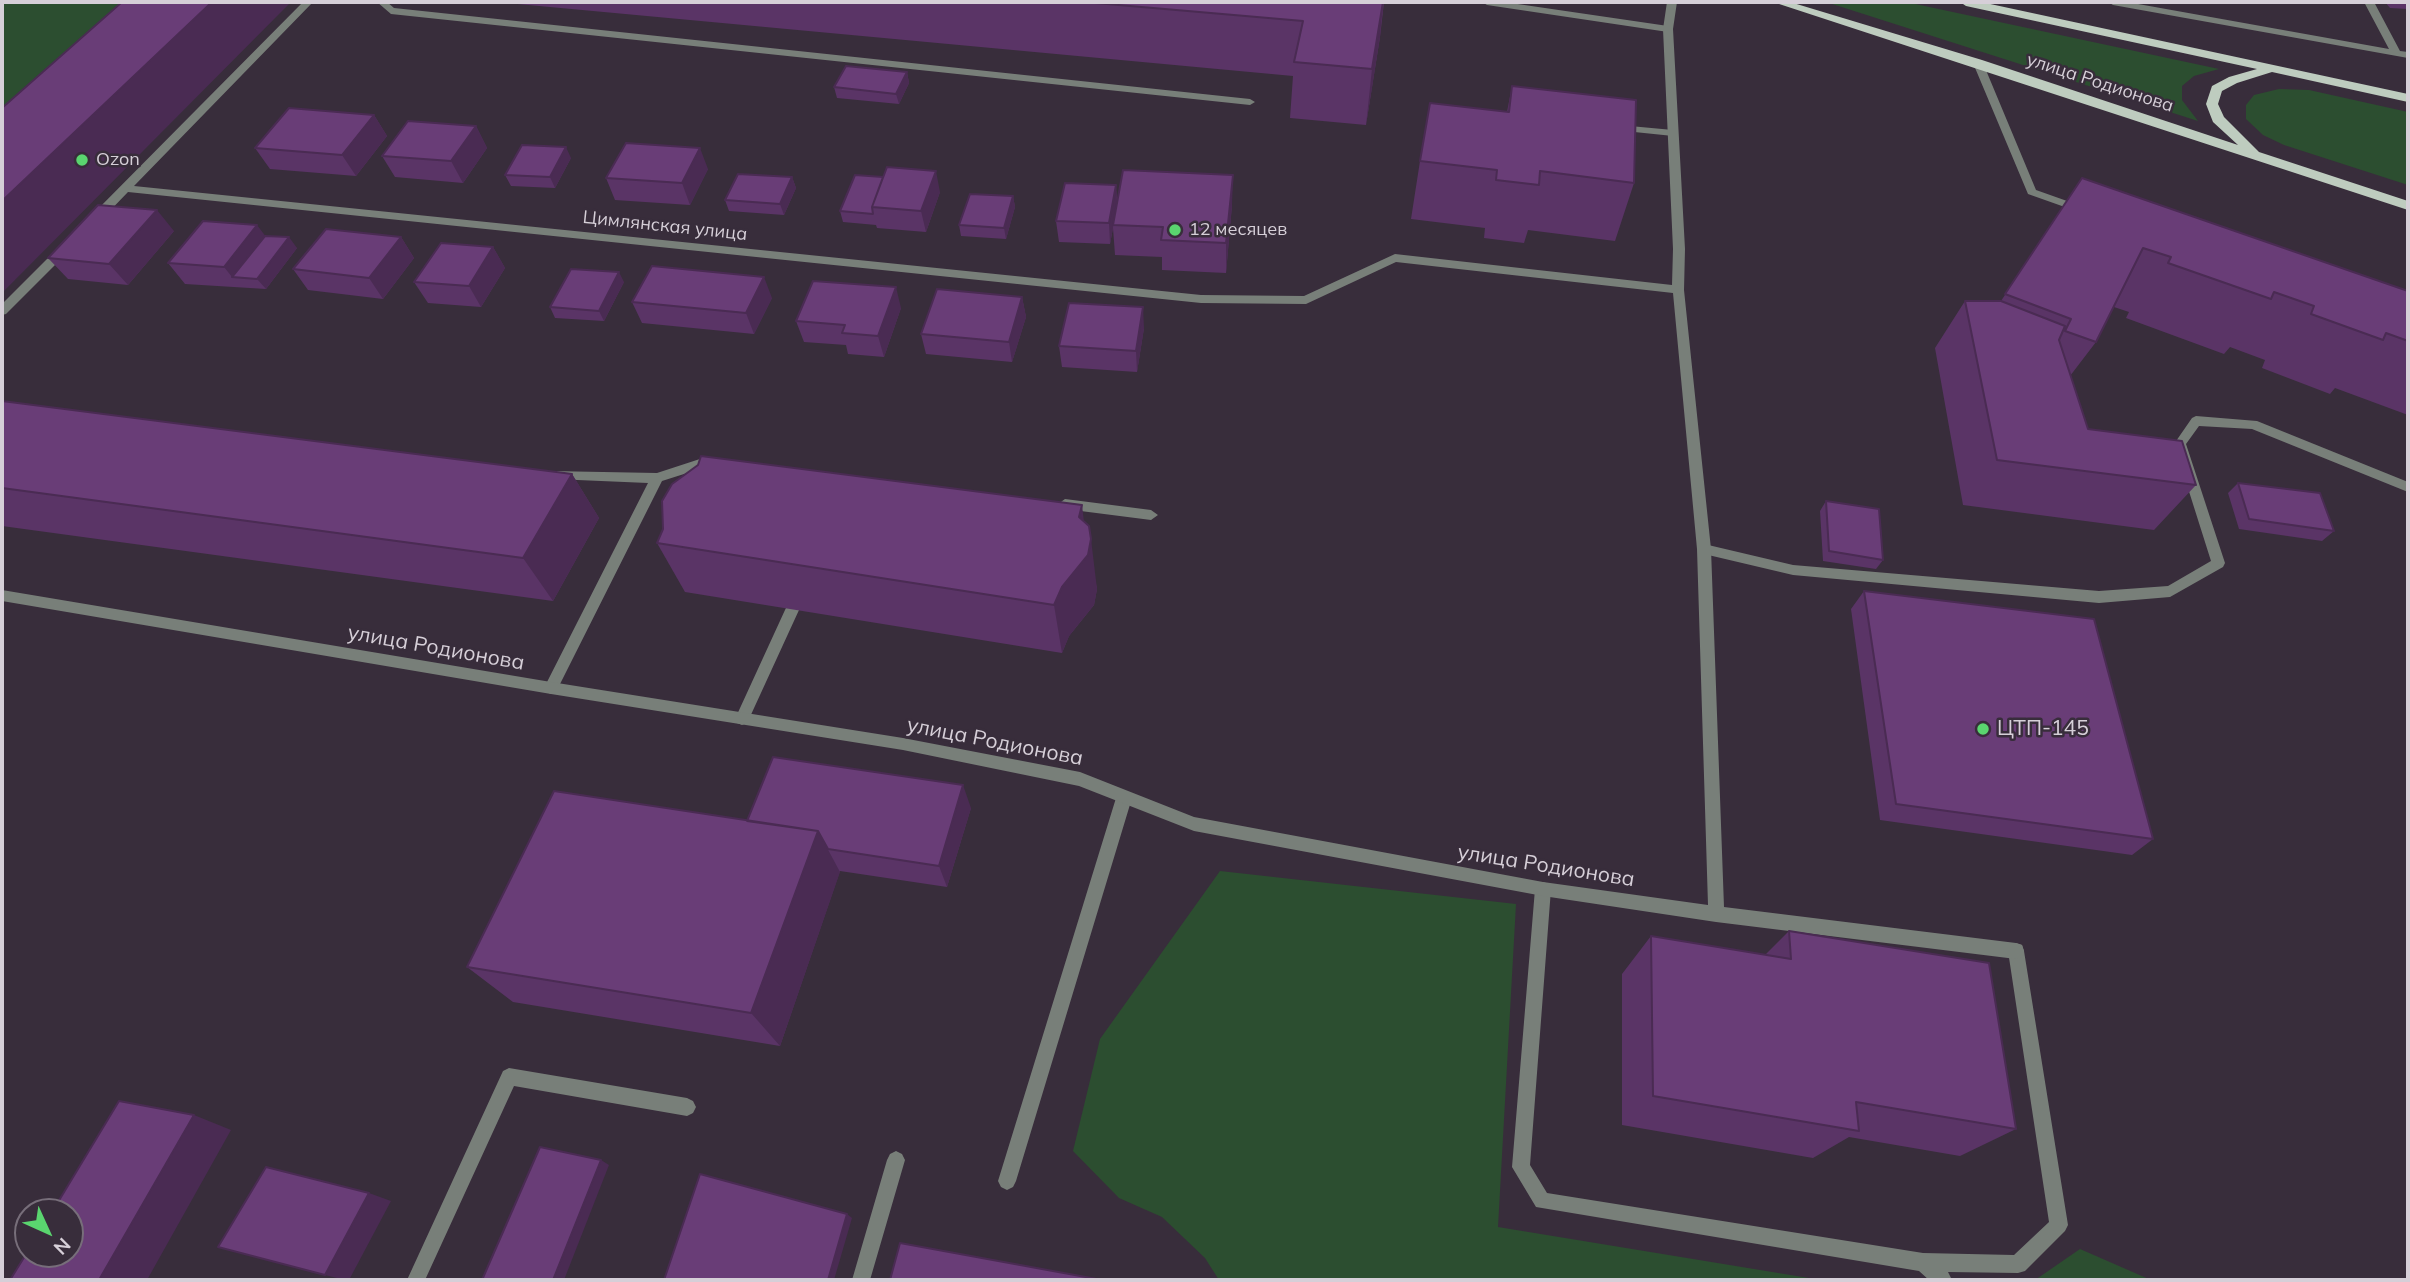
<!DOCTYPE html>
<meta charset="utf-8">
<style>
body{margin:0}
#map{position:relative;width:2410px;height:1282px;overflow:hidden;background:#382d3b;font-family:Mulish,sans-serif}
canvas{display:block}
.frame{position:absolute;inset:0;border:4px solid #d6cfd8;pointer-events:none}
.north{position:absolute;left:14px;top:1198px;width:70px;height:70px;box-sizing:border-box;background:#382d3b;border:2px solid #776e7a;border-radius:50%;rotate:135deg;font-size:19px;font-weight:700;line-height:28px;text-align:center;color:#d6cfd8}
.north::after{content:'';display:block;margin:auto;width:24px;height:32px;background:#5ad56f;clip-path:polygon(50% 0,100% 100%,50% 72%,0 100%)}
</style>
<div id="map">
<canvas width="2410" height="1282"></canvas>
<div class="frame"></div>
<div class="north">N</div>
</div>
<script>
const g = document.querySelector('canvas').getContext('2d');
g.lineJoin = 'round';
function fill(path, color) { g.fillStyle = color; g.fill(path, 'evenodd'); }
const poly = rows => new Path2D(rows.map(r => 'M' + r).join(''));
function trace(path, color, width, dash) { g.strokeStyle = color; g.lineWidth = width; g.lineCap = dash ? 'butt' : 'round'; g.setLineDash(dash || []); g.stroke(path); }
function drawText(font, color, halo, rows, align = 'center') {
  g.font = font + ' Mulish,sans-serif'; g.lineWidth = 5; g.setLineDash([]); g.textBaseline = 'middle'; g.strokeStyle = halo; g.fillStyle = color; for (const [text, x, y, turn = 0] of rows) {
    g.save(); g.translate(x, y); g.rotate((+turn || 0) * Math.PI / 180); g.textAlign = isNaN(turn) ? turn : align; if (halo) g.strokeText(text, 0, 0); g.fillText(text, 0, 0); g.restore();
  }
}
fill(poly([
 [2,2,180,2,2,162],
 [1826,2,1906,2,2219,69,2194,76,2182,86,2182,100,2198,121],
 [2279,89,2309,90,2408,112,2408,185,2284,145,2263,135,2246,119,2246,105,2254,95],
 [1220,871,1516,904,1498,1227,1821,1280,1219,1280,1205,1258,1162,1217,1119,1198,1073,1151,1100,1039],
 [2080,1249,2151,1280,2035,1280]
]), '#2c4e30');
fill(poly([
 [377,2,387,2,394,8,1250,99,1255,102,1250,105,391,14,377,2],
 [1482,2,1504,2,1668,26,1673,29,1668,32,1487,5,1482,2],
 [2108,2,2127,2,2389,49,2364,2,2374,2,2400,51,2408,52,2408,58,2113,5,2108,2],
 [1978,60,1983,63,2036,190,2084,207,2084,211,2076,211,2028,194,1973,63,1978,60],
 [1619,125,1673,130,1678,133,1673,136,1615,130,1614,128,1619,125],
 [2196,416,2257,421,2408,482,2408,492,2252,429,2199,426,2186,444,2225,563,2223,567,2170,597,2099,603,1793,575,1704,554,1697,549,1704,544,1793,565,2099,591,2168,586,2211,561,2174,444,2192,418,2196,416],
 [706,457,719,460,721,463,715,468,706,467,662,481,556,692,551,694,546,692,544,688,546,684,648,483,554,479,548,474,549,471,657,473,706,457],
 [1065,499,1151,510,1158,515,1151,520,1065,509,1058,504,1065,499],
 [792,604,797,606,799,610,749,719,747,723,742,725,737,723,735,719,785,610,787,606,792,604],
 [1124,791,1129,793,1132,798,1016,1181,1013,1187,1007,1190,1001,1187,998,1181,1116,798,1119,793,1124,791],
 [1543,882,1549,884,1551,889,1530,1165,1547,1193,1923,1253,2014,1255,2049,1222,2008,951,2010,945,2016,943,2022,945,2024,951,2068,1225,2065,1231,2025,1271,2018,1273,1948,1272,1952,1280,1929,1280,1919,1271,1536,1207,1512,1167,1535,889,1537,884,1543,882],
 [509,1068,687,1098,693,1101,696,1107,693,1113,687,1116,514,1086,425,1280,407,1280,503,1071,509,1068],
 [896,1151,902,1154,905,1160,870,1280,852,1280,887,1160,890,1154,896,1151]
]), '#787f79');
fill(poly([
 [303,2,313,2,134,186,1201,295,1304,296,1395,254,1672,285,1673,249,1663,29,1667,2,1677,2,1673,29,1685,249,1684,290,1711,549,1724,907,2016,943,2022,945,2024,951,2022,957,2016,959,1716,922,1543,896,1194,831,1079,786,903,750,551,694,2,601,2,590,551,682,903,738,1080,772,1194,817,1543,882,1708,905,1697,549,1673,293,1396,262,1306,304,1201,303,128,192,100,221,92,221,92,215,303,2],
 [64,245,68,246,68,252,6,314,2,315,2,304,60,246,64,245]
]), '#787f79');
fill(poly([
 [1773,2,1790,2,1982,60,2238,145,2213,122,2206,104,2212,86,2229,77,2257,69,1966,6,1960,2,1981,2,2408,94,2408,102,2272,72,2237,83,2222,91,2218,104,2224,117,2259,152,2408,201,2408,210,1773,2]
]), '#beccbf');
fill(poly([
 [496,2,1384,2,1380,37,1366,125,1290,118,1293,76],
 [2385,2,2408,2,2408,9,2390,8],
 [907,72,909,83,899,104,837,98,834,87],
 [1512,86,1634,183,1615,241,1528,230,1524,243,1484,238,1485,228,1411,219,1420,161,1507,112],
 [374,115,387,136,356,176,270,169,255,148],
 [476,126,487,148,463,183,395,177,382,156],
 [571,158,555,188,511,186,505,175],
 [708,169,690,205,615,200,606,178],
 [792,177,796,188,784,215,729,211,725,200],
 [2082,178,2408,291,2408,415,2335,388,2330,394,2262,368,2265,360,2230,347,2224,354,2126,318,2129,312,2114,307,2096,342,2070,376,2088,429,2196,485,2154,530,1963,505,1935,348,1965,301,2001,301],
 [1116,185,1117,203,1232,205,1226,273,1162,270,1162,257,1115,255,1113,228,1110,244,1059,242,1056,221],
 [940,192,926,232,877,228,876,225,843,222,840,211],
 [1013,196,1015,207,1006,239,961,236,959,225],
 [174,231,128,285,68,279,48,258],
 [265,236,297,248,266,289,185,284,168,263],
 [401,237,414,258,383,299,308,290,293,269],
 [493,247,505,268,481,307,428,303,414,282],
 [624,282,604,321,555,318,550,307],
 [1022,297,1026,317,1012,362,926,354,921,334],
 [772,298,754,334,642,323,632,302],
 [901,308,884,357,848,354,846,345,804,342,796,321],
 [1144,328,1137,372,1062,367,1059,346],
 [2,401,572,474,599,518,553,601,2,526],
 [2238,483,2334,531,2322,541,2239,529,2228,493],
 [1826,501,1883,560,1876,569,1823,561,1820,511],
 [1084,521,1097,589,1094,605,1069,636,1062,653,685,592,657,543,663,529],
 [1864,591,2153,839,2132,855,1880,820,1851,609],
 [971,808,947,887,840,871,780,1046,513,1002,467,967,747,821],
 [1789,931,2016,1129,1960,1156,1849,1137,1813,1158,1622,1125,1622,974,1651,936,1765,955]
]), '#5a3466');
fill(poly([
 [212,2,291,2,2,293,2,201],
 [1383,2,1380,37,1366,125,1372,69],
 [907,72,909,83,899,104,896,94],
 [374,115,387,136,356,176,342,155],
 [476,126,487,148,463,183,451,161],
 [566,147,571,158,555,188,550,177],
 [700,148,708,169,690,205,682,183],
 [936,171,940,192,926,232,921,211],
 [1233,175,1232,205,1226,273,1226,243],
 [792,177,796,188,784,215,780,204],
 [1116,185,1117,206,1110,244,1109,223],
 [1013,196,1015,207,1006,239,1004,228],
 [157,210,174,231,128,285,109,264],
 [257,225,273,246,232,277,224,267],
 [289,237,297,248,266,289,257,279],
 [401,237,414,258,383,299,369,278],
 [493,247,505,268,481,307,469,286],
 [619,272,624,282,604,321,599,311],
 [764,277,772,298,754,334,746,313],
 [896,287,901,308,884,357,878,336],
 [1022,297,1026,317,1012,362,1009,342],
 [1143,307,1144,328,1137,372,1136,351],
 [572,474,599,518,553,601,523,558],
 [1082,505,1088,556,1091,539,1097,589,1094,605,1069,636,1062,653,1054,605],
 [963,785,971,808,947,887,939,866],
 [818,831,840,872,780,1046,751,1013],
 [194,1115,231,1130,147,1280,99,1280],
 [601,1160,609,1165,564,1280,553,1280],
 [369,1193,391,1201,349,1280,345,1280,325,1275],
 [847,1214,852,1218,834,1280,828,1280]
]), '#4a2b53');
const building = poly([
 [122,2,212,2,2,201,2,108,122,2],
 [1084,2,1383,2,1372,69,1294,62,1303,21,1084,2],
 [846,66,907,72,896,94,834,87,846,66],
 [1512,86,1636,100,1634,183,1540,171,1539,185,1496,180,1497,170,1420,161,1430,103,1509,112,1512,86],
 [289,108,374,115,342,155,255,148,289,108],
 [408,121,476,126,451,161,382,156,408,121],
 [626,143,700,148,682,183,606,178,626,143],
 [522,145,566,147,550,177,505,175,522,145],
 [887,167,936,171,921,211,872,207,887,167],
 [1123,170,1233,175,1226,243,1161,240,1163,227,1113,225,1123,170],
 [738,174,792,177,780,204,725,200,738,174],
 [855,175,883,177,872,207,873,214,840,211,855,175],
 [2082,178,2408,291,2408,341,2386,333,2383,340,2311,314,2314,306,2274,292,2271,299,2168,263,2171,257,2143,248,2096,342,2065,331,2071,319,2005,294,2082,178],
 [1065,183,1116,185,1109,223,1056,221,1065,183],
 [970,194,1013,196,1004,228,959,225,970,194],
 [98,205,157,210,109,264,48,258,98,205],
 [203,221,257,225,224,267,168,263,203,221],
 [326,229,401,237,369,278,293,269,326,229],
 [265,236,289,237,257,279,232,277,265,236],
 [441,243,493,247,469,286,414,282,441,243],
 [652,266,764,277,746,313,632,302,652,266],
 [571,269,619,272,599,311,550,307,571,269],
 [813,281,896,287,878,336,842,333,845,325,796,321,813,281],
 [937,289,1022,297,1009,342,921,334,937,289],
 [1965,301,2001,301,2065,326,2059,340,2088,429,2182,441,2196,485,1997,460,1965,301],
 [1069,303,1143,307,1136,351,1059,346,1069,303],
 [2,401,572,474,523,558,2,488,2,401],
 [701,456,1082,505,1079,517,1089,526,1091,539,1088,555,1062,587,1054,605,657,543,663,529,662,501,672,484,698,465,701,456],
 [2238,483,2320,493,2334,531,2249,519,2238,483],
 [1826,501,1879,509,1883,560,1829,551,1826,501],
 [1864,591,2094,619,2153,839,1896,804,1864,591],
 [773,757,963,785,939,866,828,849,818,831,747,821,773,757],
 [554,791,818,831,751,1013,467,967,554,791],
 [1789,931,1989,963,2016,1129,1856,1102,1859,1131,1653,1096,1651,936,1791,959,1789,931],
 [119,1101,194,1115,99,1280,10,1280,28,1251,28,1254,70,1254,70,1212,52,1212,119,1101],
 [540,1147,601,1160,553,1280,482,1280,540,1147],
 [266,1167,369,1193,325,1275,218,1247,266,1167],
 [700,1174,847,1214,828,1280,664,1280,700,1174],
 [900,1243,1102,1280,890,1280,900,1243]
]);
fill(building, '#693d77');
trace(building, '#4a2b53', 2);
for (const [x, y, r, color] of [
 [82,160,7,"#5ad56f"],
 [1175,230,7,"#5ad56f"],
 [1983,729,7,"#5ad56f"]
]) { const dot = new Path2D(); dot.arc(x, y, r, 0, 2 * Math.PI); g.fillStyle = color; g.fill(dot); trace(dot, '#382d3b', 2.5); }
drawText('18px', '#d6cfd8', '#382d3b', [
 ["улица Родионова",2100,83,18],
 ["Цимлянская улица",665,226,6]
]);
drawText('18px', '#d6cfd8', '#382d3b', [
 ["Ozon",96,160],
 ["12 месяцев",1189,230]
], 'left');
drawText('21px', '#d6cfd8', '#382d3b', [
 ["улица Родионова",436,648,10],
 ["улица Родионова",995,742,11],
 ["улица Родионова",1546,866,9]
]);
drawText('21px', '#d6cfd8', '#382d3b', [
 ["ЦТП-145",1997,729]
], 'left');
</script>
